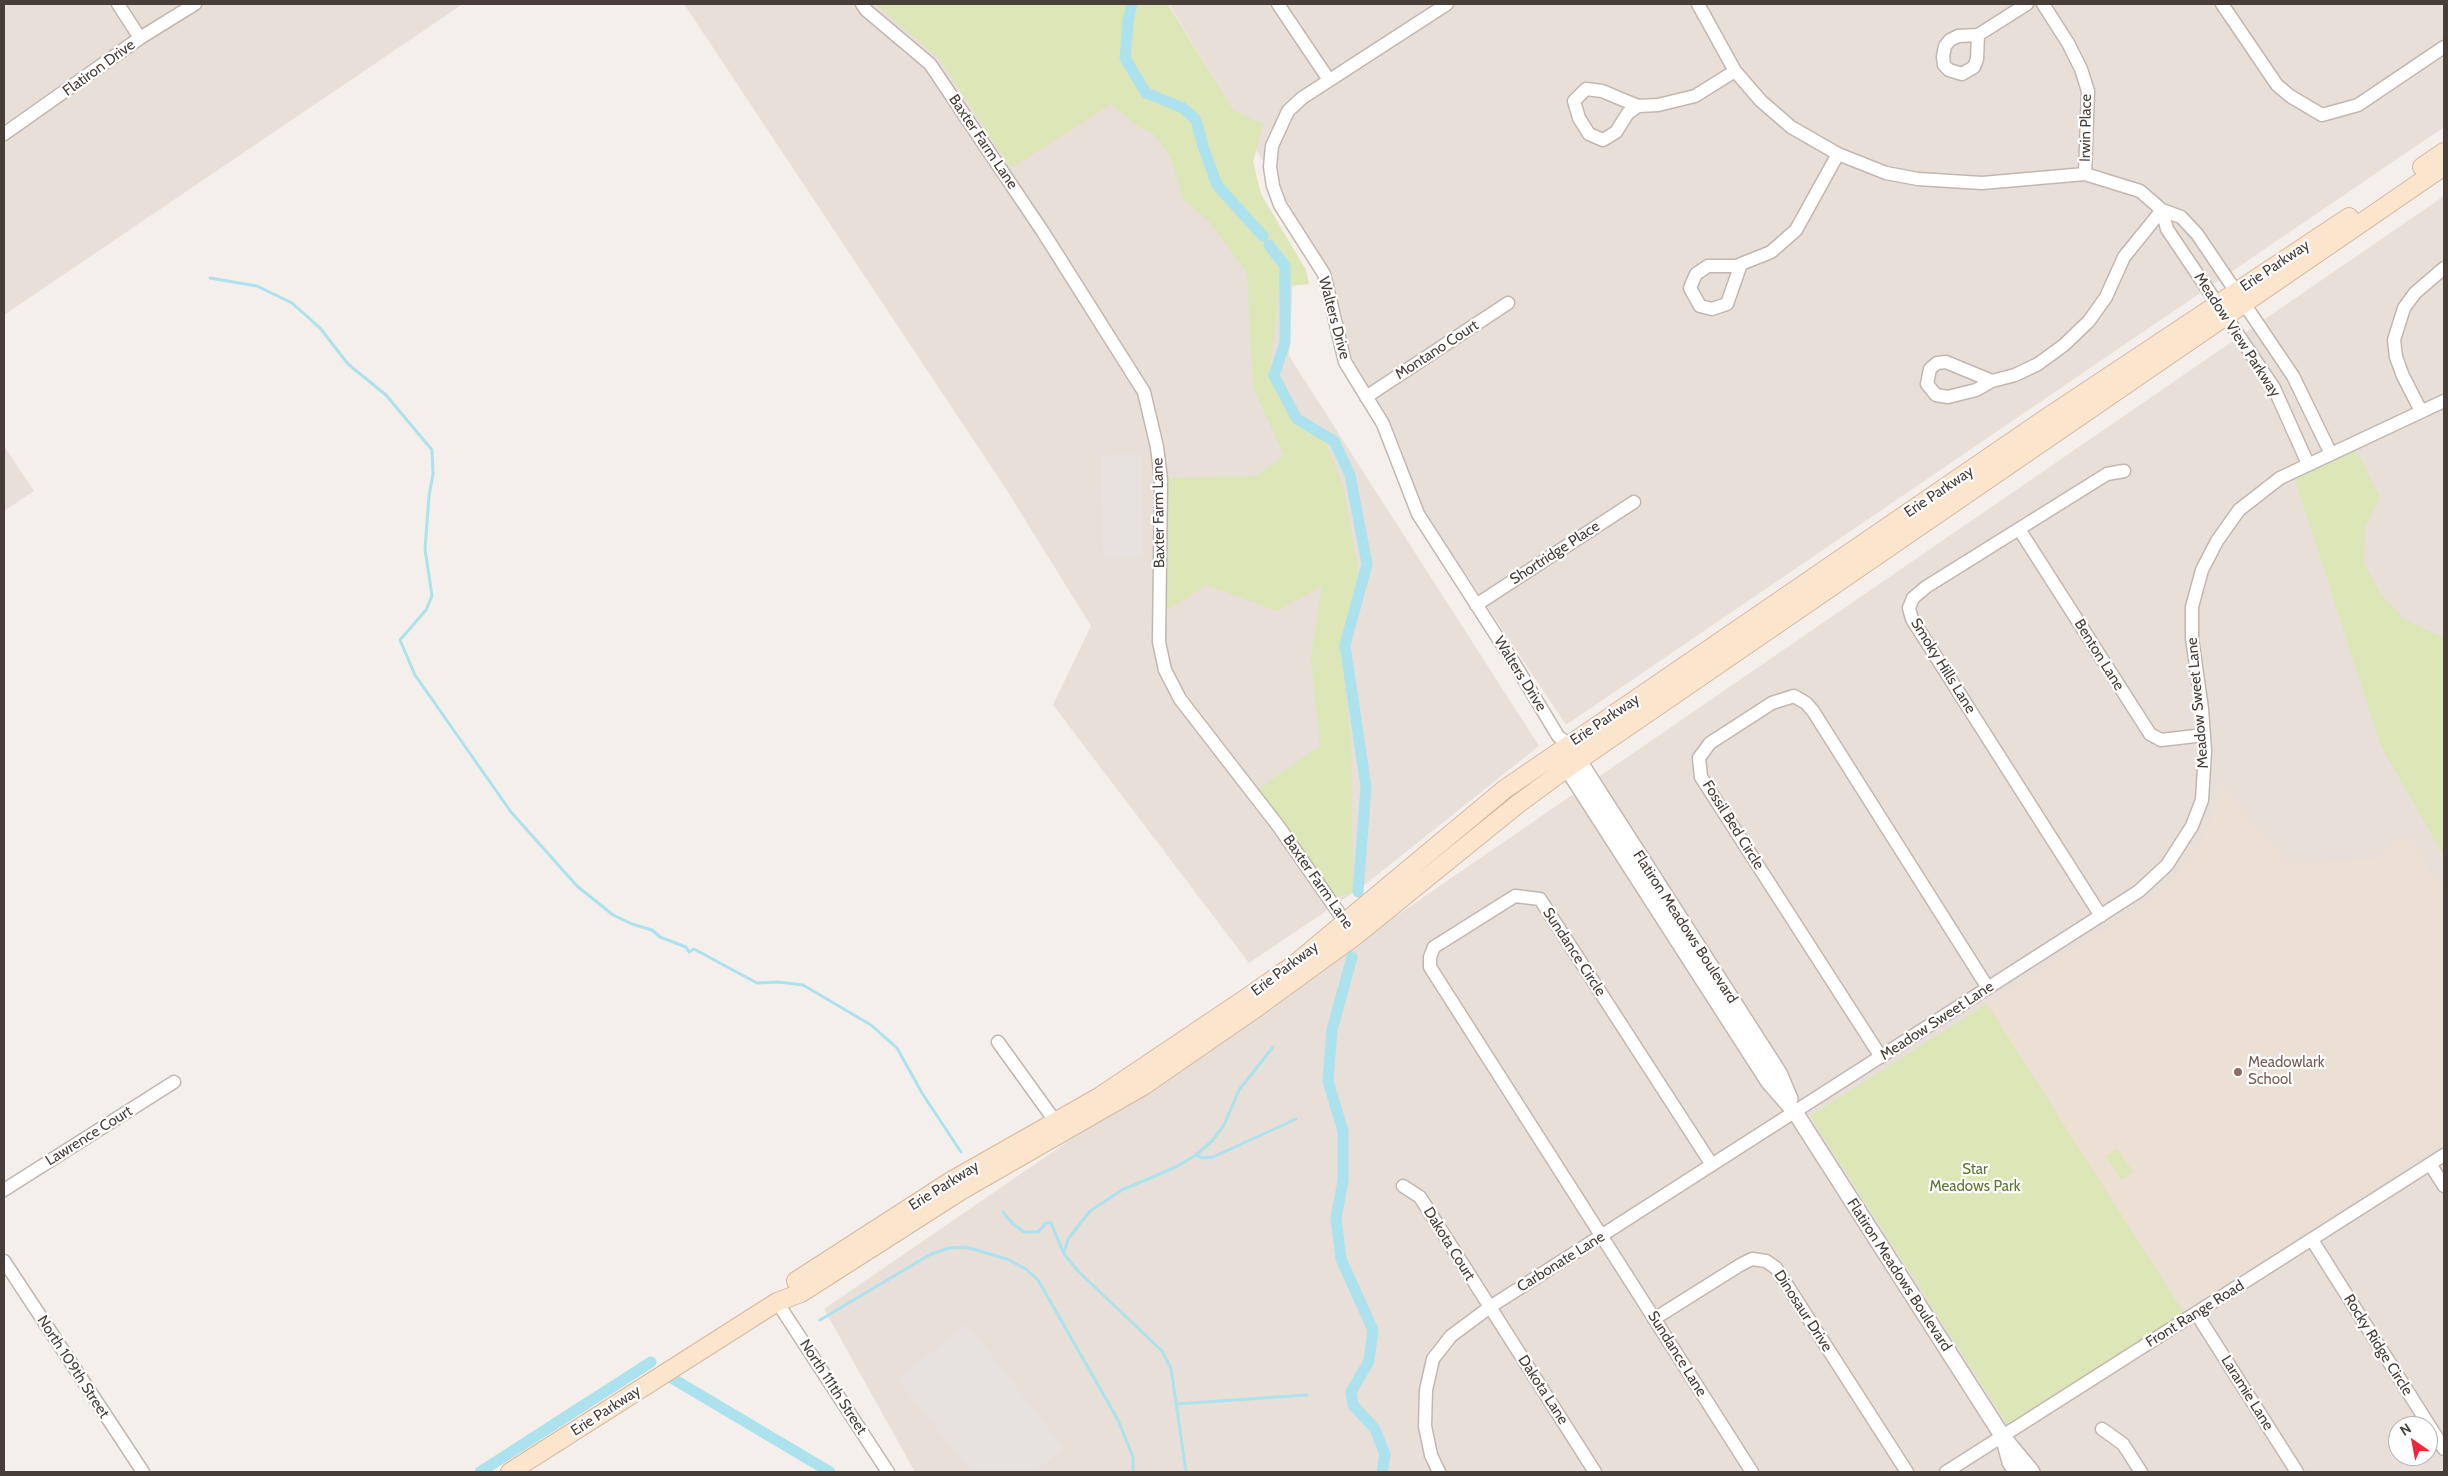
<!DOCTYPE html>
<style>
body{margin:0}
#map{position:relative;width:2448px;height:1476px;overflow:hidden;background:#f4efea;font-family:Cabin,sans-serif}
canvas{display:block}
.frame{position:absolute;inset:0;border:5px solid #483e39;pointer-events:none}
.north{position:absolute;left:2388px;top:1416px;width:50px;height:50px;box-sizing:border-box;background:#fff;border:1px solid #b6b2b0;border-radius:50%;rotate:327deg;font-size:14px;font-weight:700;line-height:20px;text-align:center;color:#483e39}
.north::after{content:'';display:block;margin:auto;width:18px;height:22px;background:#ee283a;clip-path:polygon(50% 0,100% 100%,50% 72%,0 100%)}
</style>
<div id="map">
<canvas width="2448" height="1476"></canvas>
<div class="frame"></div>
<div class="north">N</div>
</div>
<script>
const g = document.querySelector('canvas').getContext('2d');
g.lineJoin = 'round';
function fill(path, color) { g.fillStyle = color; g.fill(path, 'evenodd'); }
const poly = rows => new Path2D(rows.map(r => 'M' + r).join(''));
function trace(path, color, width, dash) { g.strokeStyle = color; g.lineWidth = width; g.lineCap = dash ? 'butt' : 'round'; g.setLineDash(dash || []); g.stroke(path); }
function drawText(font, color, halo, rows, align = 'center') {
  g.font = font + ' Cabin,sans-serif'; g.lineWidth = 4.5; g.setLineDash([]); g.textBaseline = 'middle'; g.strokeStyle = halo; g.fillStyle = color; for (const [text, x, y, turn = 0] of rows) {
    g.save(); g.translate(x, y); g.rotate((+turn || 0) * Math.PI / 180); g.textAlign = isNaN(turn) ? turn : align; if (halo) g.strokeText(text, 0, 0); g.fillText(text, 0, 0); g.restore();
  }
}
fill(poly([
 [4,4,463,4,4,315],
 [684,4,1138,4,1293,277,1289,356,1539,746,1362,887,1249,963,1053,705,1091,626,1006,489],
 [1169,4,2444,4,2444,127,1566,725,1425,513,1391,424,1357,370,1350,352,1332,277],
 [2444,196,2444,1472,915,1472,824,1309],
 [2398,1426,2428,1426,2428,1456,2398,1456],
 [4,446,34,491,4,511]
]), '#e8dfd9');
fill(poly([
 [1141,454,1143,558,1103,559,1101,455],
 [967,1324,1064,1448,1034,1472,971,1472,897,1379]
]), '#e7e1df');
fill(poly([
 [2219,783,2288,864,2375,859,2408,834,2444,895,2444,1141,2184,1313,1987,1004,2130,913,2169,884,2196,851,2212,818]
]), '#ece0d5');
fill(poly([
 [875,4,1168,4,1233,110,1263,124,1253,162,1261,194,1306,270,1309,284,1280,287,1269,375,1294,417,1327,444,1344,489,1359,577,1341,644,1351,742,1353,892,1337,897,1258,789,1320,746,1311,658,1322,586,1276,611,1207,585,1167,610,1168,478,1257,476,1284,455,1253,387,1247,272,1209,221,1184,200,1169,154,1154,134,1138,126,1111,104,1011,168,939,58],
 [2356,450,2380,497,2365,528,2364,563,2381,594,2403,619,2444,638,2444,856,2381,746,2295,479],
 [1987,1004,2184,1313,2008,1425,1810,1116],
 [2118,1149,2133,1172,2121,1180,2106,1156]
]), '#dce6b6');
trace(poly([
 [210,278,257,286,292,303,320,328,348,364,386,395,432,450,433,474,429,496,425,549,432,596,426,610,400,640,415,675,511,812,577,886,613,915,632,924,652,930,660,937,686,947,689,952,694,949,757,983,778,982,803,985,871,1025,897,1048,922,1093,961,1152],
 [1196,1155,1202,1158,1213,1157,1296,1119],
 [1003,1212,1012,1223,1024,1232,1038,1232,1046,1223,1051,1223,1064,1254,1078,1271,1162,1351,1171,1368,1186,1472],
 [1064,1252,1068,1239,1090,1211,1122,1190,1176,1167,1196,1155,1212,1141,1224,1125,1239,1090,1273,1047],
 [820,1320,931,1254,950,1248,965,1247,1007,1259,1026,1269,1038,1280,1118,1420,1133,1457,1133,1472],
 [1176,1404,1307,1395]
]), '#abe2ed', 3);
trace(poly([
 [1132,4,1128,20,1125,58,1146,93,1183,108,1196,120,1203,146,1217,185,1263,236],
 [1269,245,1285,266,1285,342,1274,376,1297,419,1334,441,1350,475,1367,564,1345,645,1366,787,1358,892],
 [1352,957,1332,1030,1328,1081,1343,1131,1343,1181,1336,1218,1341,1259,1373,1330,1369,1361,1351,1392,1353,1405,1375,1429,1385,1454,1382,1472],
 [670,1377,830,1472],
 [480,1472,651,1362]
]), '#abe2ed', 11);
const minor = poly([
 [118,4,140,38],
 [862,4,866,10,930,64,1043,232,1144,392,1157,447,1161,480,1159,642,1165,670,1180,699,1279,827,1350,929],
 [1278,4,1329,80],
 [1447,4,1302,98,1288,111,1272,146,1270,167,1273,186,1280,205,1324,274,1345,362,1383,424,1418,514,1514,663,1558,736,1569,745],
 [1698,4,1735,71,1761,101,1791,127,1838,154,1886,173,1918,179,1982,183,2085,174,2140,191,2162,210,2181,217,2197,234,2293,376,2331,454],
 [2043,4,2068,43,2081,69,2088,91,2085,174],
 [2222,4,2277,85,2290,96,2322,115,2358,105,2444,47],
 [1978,35,1977,59,1974,67,1962,74,1949,70,1944,65,1943,57,1945,46,1950,40,1958,36,1978,35,2027,4],
 [1638,106,1628,113,1616,132,1603,140,1589,134,1579,118,1574,101,1586,89,1602,91,1638,106,1658,105,1695,96,1735,71],
 [4,134,140,38,195,4],
 [2162,210,2167,229,2274,388,2308,464],
 [1741,264,1727,304,1712,309,1700,306,1690,288,1696,274,1708,266,1737,266,1741,264,1771,252,1796,230,1838,154],
 [1992,381,1976,390,1948,397,1936,395,1927,384,1930,369,1937,363,1946,362,1992,381,2015,375,2038,364,2064,345,2089,321,2106,297,2124,257,2162,210],
 [1366,397,1508,303],
 [2421,411,2403,376,2396,357,2394,340,2404,308,2415,293,2444,268],
 [2019,529,2150,734,2161,740,2204,735],
 [1476,605,1634,502],
 [2101,916,1912,619,1909,608,1913,598,1926,587,2107,474,2124,471],
 [998,1042,1055,1121],
 [1881,1057,1701,777,1699,758,1710,743,1772,703,1794,696,1806,703,1813,711,1988,988],
 [2430,1164,2444,1186],
 [1712,1165,1540,899,1515,896,1434,947,1430,957,1430,967,1752,1472],
 [1403,1186,1420,1197,1595,1472],
 [4,1190,174,1082],
 [2312,1240,2444,1449],
 [4,1261,143,1472],
 [777,1302,888,1472],
 [2196,1313,2297,1472],
 [1654,1319,1740,1265,1752,1259,1766,1261,1776,1268,1907,1472],
 [2102,1429,2123,1444,2141,1472],
 [1439,1472,1431,1455,1425,1426,1426,1390,1433,1359,1451,1336,1490,1307,2139,891,2167,865,2192,826,2202,800,2205,751,2202,709,2192,638,2192,607,2202,570,2217,541,2239,510,2280,478,2444,401],
 [1946,1472,2444,1155]
]);
const tertiary = poly([
 [1572,750,1779,1073,1790,1099],
 [1563,757,1574,779,1768,1081,1795,1112,2003,1437,2032,1472],
 [2004,1440,2010,1462,2016,1472]
]);
const secondary = poly([
 [2422,167,2444,152],
 [796,1281,951,1181,1099,1097,1248,997,1295,964,1505,789,2045,419,2349,217],
 [510,1472,777,1302,801,1293,962,1190,1143,1086,1256,1008,1355,936,1518,804,1560,773,2444,166]
]);
trace(minor, '#c2b7b0', 15);
trace(tertiary, '#c2b7b0', 18);
trace(secondary, '#d4b99f', 20);
trace(minor, '#fff', 12);
trace(tertiary, '#fff', 15);
trace(secondary, '#fce5cd', 18);
for (const [x, y, r, color] of [
 [2238,1072,5,"#8d6e63"]
]) { const dot = new Path2D(); dot.arc(x, y, r, 0, 2 * Math.PI); g.fillStyle = color; g.fill(dot); trace(dot, '#fff', 2); }
drawText('15px', '#483e39', '#fff', [
 ["Flatiron Drive",99,68,-36],
 ["Irwin Place",2086,128,-89],
 ["Baxter Farm Lane",983,142,56],
 ["Erie Parkway",2275,266,-34],
 ["Walters Drive",1334,318,75],
 ["Meadow View Parkway",2237,335,57],
 ["Montano Court",1437,350,-33],
 ["Erie Parkway",1939,492,-34],
 ["Baxter Farm Lane",1159,513,-91],
 ["Shortridge Place",1555,553,-33],
 ["Benton Lane",2099,655,58],
 ["Smoky Hills Lane",1943,666,58],
 ["Walters Drive",1520,674,58],
 ["Meadow Sweet Lane",2198,703,-95],
 ["Erie Parkway",1605,720,-34],
 ["Fossil Bed Circle",1733,825,58],
 ["Baxter Farm Lane",1318,882,55],
 ["Flatiron Meadows Boulevard",1685,927,57],
 ["Sundance Circle",1574,952,57],
 ["Erie Parkway",1285,969,-37],
 ["Meadow Sweet Lane",1937,1021,-33],
 ["Lawrence Court",89,1136,-32],
 ["Erie Parkway",944,1186,-32],
 ["Dakota Court",1449,1244,58],
 ["Carbonate Lane",1561,1262,-32],
 ["Flatiron Meadows Boulevard",1899,1275,57],
 ["Dinosaur Drive",1803,1311,57],
 ["Front Range Road",2195,1314,-32],
 ["Rocky Ridge Circle",2378,1345,58],
 ["Sundance Lane",1677,1354,58],
 ["North 109th Street",73,1367,57],
 ["North 111th Street",833,1387,57],
 ["Dakota Lane",1543,1390,57],
 ["Laramie Lane",2247,1393,58],
 ["Erie Parkway",606,1411,-33]
]);
drawText('15px', '#785e54', '#fff', [
 ["Meadowlark",2248,1063],
 ["School",2248,1080]
], 'left');
drawText('15px', '#5c772e', '#fff', [
 ["Star",1975,1170],
 ["Meadows Park",1975,1187]
]);
</script>
